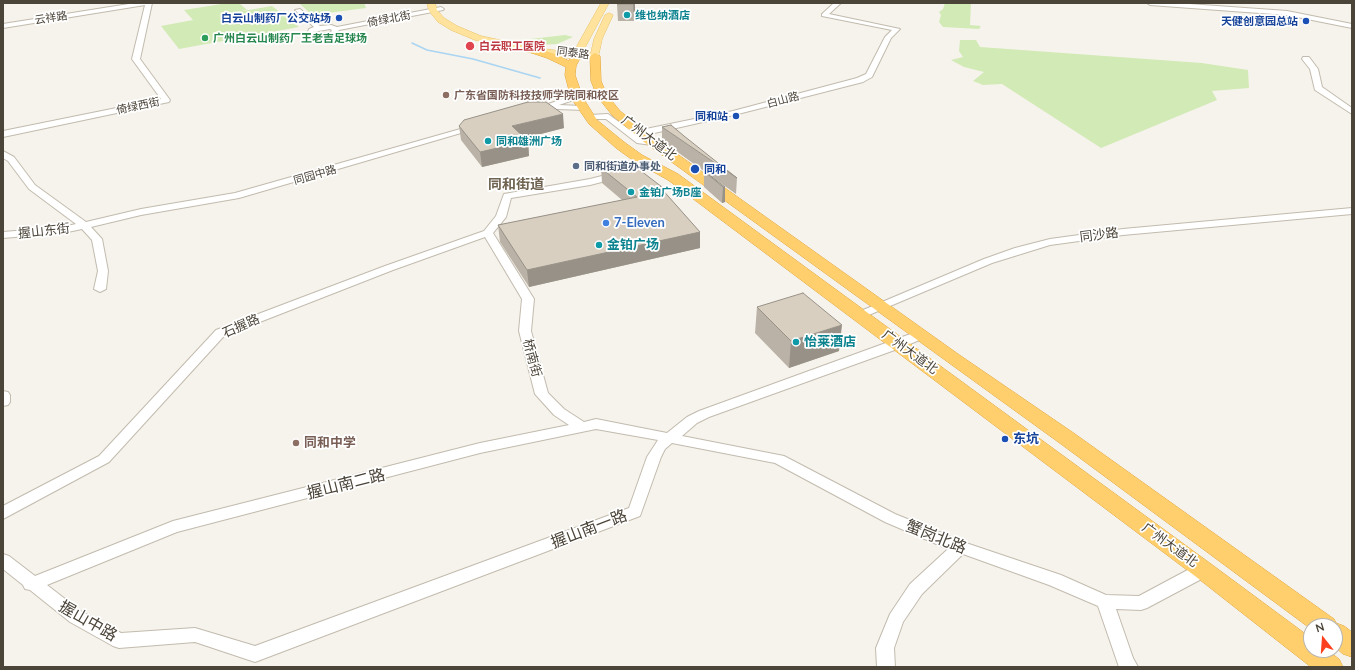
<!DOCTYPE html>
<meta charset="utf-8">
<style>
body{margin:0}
#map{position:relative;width:1355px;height:670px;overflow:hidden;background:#f6f3ec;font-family:Lato,sans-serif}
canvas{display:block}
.frame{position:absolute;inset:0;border:4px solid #4b4439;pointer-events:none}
.north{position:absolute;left:1303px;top:618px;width:40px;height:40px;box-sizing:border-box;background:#fff;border:1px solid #b7b4b0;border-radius:50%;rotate:343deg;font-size:11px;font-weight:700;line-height:16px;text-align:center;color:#4b4439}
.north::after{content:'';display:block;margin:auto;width:14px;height:18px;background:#fc3f1d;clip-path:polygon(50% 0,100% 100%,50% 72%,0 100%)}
</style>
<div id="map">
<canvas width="1355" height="670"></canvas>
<div class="frame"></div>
<div class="north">N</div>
</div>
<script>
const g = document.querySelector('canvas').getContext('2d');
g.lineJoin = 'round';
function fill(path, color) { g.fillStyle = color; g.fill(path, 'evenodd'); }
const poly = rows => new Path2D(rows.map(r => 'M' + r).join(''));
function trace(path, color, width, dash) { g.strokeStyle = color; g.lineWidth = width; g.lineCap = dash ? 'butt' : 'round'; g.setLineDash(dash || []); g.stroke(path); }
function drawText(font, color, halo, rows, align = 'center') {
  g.font = font + ' Lato,"Noto Sans SC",sans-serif'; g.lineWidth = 3.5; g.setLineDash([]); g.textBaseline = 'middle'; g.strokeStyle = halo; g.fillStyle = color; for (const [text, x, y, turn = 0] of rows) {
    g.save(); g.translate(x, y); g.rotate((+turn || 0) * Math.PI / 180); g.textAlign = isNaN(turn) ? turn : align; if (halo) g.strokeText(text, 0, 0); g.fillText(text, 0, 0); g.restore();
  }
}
fill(poly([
 [228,3,239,3,247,10,202,18,272,6,299,27,179,49,161,26,193,20,184,10],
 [299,3,364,3,366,8,312,15],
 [945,3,971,3,970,25,981,26,979,29,943,27,939,22,941,15,939,12,943,9],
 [565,35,573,37,557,44,538,45,521,42,522,40],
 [960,40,976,40,980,47,1202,63,1248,70,1249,88,1212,91,1217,100,1101,148,1002,84,983,85,973,81,984,72,964,67,951,60,963,57,959,51]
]), '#d2eab5');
trace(poly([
 [412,43,427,50,473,59,540,78]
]), '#a9d4f2', 1.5);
const minor = poly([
 [135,3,152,3,140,59,170,100,169,102,3,137,3,131,161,99,132,59,145,5,3,28,3,24,135,3],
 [834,3,841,3,829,14,900,29,891,38,872,77,863,82,734,115,641,136,637,133,641,130,733,111,857,78,866,74,885,37,892,30,822,16,822,14,834,3],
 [1147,3,1175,3,1287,11,1352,24,1352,28,1287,15,1150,5,1147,3],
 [441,7,444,9,443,10,339,30,336,34,317,38,307,34,309,29,314,27,295,10,300,9,320,26,331,25,337,27,441,7],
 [330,29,332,30,331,32,326,33,318,34,313,32,330,29],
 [1303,57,1309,57,1318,69,1322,87,1352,108,1352,114,1315,90,1310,69,1302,59,1303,57],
 [576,94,579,94,579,98,559,105,582,106,585,106,585,110,556,109,552,107,536,112,532,110,576,94],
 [608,114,642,139,652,139,656,142,652,145,637,143,606,119,589,119,585,117,589,115,608,114],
 [471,126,477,126,478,128,239,198,141,215,91,227,102,239,108,271,106,289,100,292,94,289,98,271,92,240,82,229,63,233,3,238,3,232,63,227,76,224,29,189,8,161,3,158,3,151,14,157,35,185,86,222,141,209,235,193,471,126],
 [653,163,656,164,656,168,590,185,511,198,506,217,493,233,534,299,531,331,548,393,564,409,584,422,596,419,667,433,687,417,699,411,916,332,924,332,926,335,924,338,903,347,709,417,697,423,682,436,784,456,895,514,966,543,1061,575,1106,595,1139,596,1197,565,1203,564,1209,565,1211,570,1209,575,1147,608,1141,610,1116,609,1133,658,1138,667,1119,667,1098,606,1049,585,963,554,922,594,903,622,894,648,895,667,877,667,876,648,890,614,910,584,948,549,885,522,775,463,672,443,665,449,661,457,640,516,255,662,195,642,119,648,113,646,70,622,30,590,25,589,23,585,3,569,3,554,9,556,35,576,173,521,480,443,569,425,554,415,535,394,519,331,522,299,485,237,393,270,224,336,109,462,3,519,3,506,99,456,216,330,385,266,484,231,496,216,504,194,590,179,653,163],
 [596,429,658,440,647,457,629,508,255,646,195,628,121,633,82,612,47,585,177,532,480,453,596,429],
 [1352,208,1352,214,1123,235,1050,245,992,263,864,317,860,318,854,315,856,313,984,259,1015,248,1050,239,1123,229,1352,208],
 [3,391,8,392,10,395,10,402,8,405,3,406,3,391]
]);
const major = poly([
 [427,3,435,3,437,10,444,18,457,26,481,36,532,47,573,53,601,3,609,3,582,53,591,53,594,39,605,15,609,13,613,15,602,39,598,58,575,59,532,53,475,40,451,30,438,22,429,11,427,3]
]);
const highway = poly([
 [532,47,555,54,569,61,573,52,581,52,582,54,576,66,575,75,583,98,597,120,624,142,642,155,678,174,1211,564,1311,638,1311,650,1327,650,1339,659,1343,667,1311,667,1195,576,668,180,634,161,616,148,589,124,571,98,565,75,566,67,547,58,529,52,527,50,529,48,532,47],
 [595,53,600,56,601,81,607,95,620,111,652,136,958,354,1075,434,1334,619,1336,623,1344,626,1352,632,1352,657,1343,654,1335,647,1335,626,1311,626,1311,629,1061,444,644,142,612,115,597,96,591,81,590,56,595,53]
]);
trace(minor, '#c2bbae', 2);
trace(major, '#e6c16a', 1);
trace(highway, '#e0a43c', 1);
fill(minor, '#fff');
fill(major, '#ffe39c');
fill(highway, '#ffcf6e');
fill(poly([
 [635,3,635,9,634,21,618,21,617,4],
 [459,126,564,128,525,138,528,141,529,156,482,167,461,140],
 [662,127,737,178,736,194,662,141],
 [601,168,662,190,700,232,700,248,529,287,500,242,498,225,622,200,602,183],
 [704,171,725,187,725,202,722,203,704,187],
 [757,307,839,351,789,368,755,333]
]), '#bab2a6');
fill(poly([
 [633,3,635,3,635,9,634,21],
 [563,114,564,128,513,141,512,126],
 [528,141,529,156,482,167,480,152],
 [723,187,725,187,725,202,722,203],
 [700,232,700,248,529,287,527,270],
 [842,325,839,351,789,368,791,341]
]), '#979187');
const building = poly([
 [617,3,633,3,633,4,617,4,617,3],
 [528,102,546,102,563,114,512,126,528,141,480,152,459,126,464,120,528,102],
 [671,125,684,136,737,178,662,127,671,125],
 [628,161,662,187,660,187,700,232,527,270,498,225,637,197,601,168,628,161],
 [704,171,725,187,723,187,704,171],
 [803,293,842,325,791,341,757,307,803,293]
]);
fill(building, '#d8cfc1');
trace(building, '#979187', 1);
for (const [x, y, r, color] of [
 [627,15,4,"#0f9aa8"],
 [339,18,4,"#1a4fb4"],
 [1306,21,4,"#1a4fb4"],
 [205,38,4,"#2e9e5b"],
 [470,46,5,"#e0444e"],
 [446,95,4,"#8d6e63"],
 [736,116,4,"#1a4fb4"],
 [488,141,4,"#0f9aa8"],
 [576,166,4,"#5c6f8a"],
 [695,169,5,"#1a4fb4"],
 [631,192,4,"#0f9aa8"],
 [606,223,4,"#3f7fe0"],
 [599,245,4,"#0f9aa8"],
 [796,342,4,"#0f9aa8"],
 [1005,439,4,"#1a4fb4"],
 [296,443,4,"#8d6e63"]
]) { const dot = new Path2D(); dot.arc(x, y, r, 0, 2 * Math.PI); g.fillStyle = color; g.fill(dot); trace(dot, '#fff', 1.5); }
drawText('bold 11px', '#0d838f', '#fff', [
 ["维也纳酒店",635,15],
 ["同和雄洲广场",496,141],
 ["金铂广场B座",639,192]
], 'left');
drawText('11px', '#4b4439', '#fff', [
 ["云祥路",51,18,-9],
 ["倚绿北街",389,19,-11],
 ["同泰路",573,53,7],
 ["白山路",783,100,-15],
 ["倚绿西街",138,106,-12],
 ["同园中路",315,175,-16]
]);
drawText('bold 11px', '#164399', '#fff', [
 ["白云山制药厂公交站场",331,18],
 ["天健创意园总站",1298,21],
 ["同和站",728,116],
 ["同和",704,169,"left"]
], 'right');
drawText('bold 11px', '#27864d', '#fff', [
 ["广州白云山制药厂王老吉足球场",213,38]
], 'left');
drawText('bold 11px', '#be3a42', '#fff', [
 ["白云职工医院",479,46]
], 'left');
drawText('bold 11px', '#785e54', '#fff', [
 ["广东省国防科技技师学院同和校区",454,95]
], 'left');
drawText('bold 11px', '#4e5e75', '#fff', [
 ["同和街道办事处",584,166]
], 'left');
drawText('13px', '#4b4439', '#fff', [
 ["广州大道北",649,138,37],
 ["握山东街",44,231,-6],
 ["同沙路",1099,235,-7],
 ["石握路",241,326,-24],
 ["广州大道北",910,352,36],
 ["桥南街",532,358,75],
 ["广州大道北",1170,545,36]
]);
drawText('bold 13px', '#366cbe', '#fff', [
 ["7-Eleven",614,223]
], 'left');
drawText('bold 13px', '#0d838f', '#fff', [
 ["金铂广场",607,245],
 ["怡莱酒店",804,342]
], 'left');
drawText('bold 13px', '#164399', '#fff', [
 ["东坑",1013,439]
], 'left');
drawText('bold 13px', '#785e54', '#fff', [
 ["同和中学",304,443]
], 'left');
drawText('bold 14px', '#6e6250', '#fff', [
 ["同和街道",516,184]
]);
drawText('16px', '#4b4439', '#fff', [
 ["握山南二路",346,484,-14],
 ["握山南一路",589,529,-21],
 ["蟹岗北路",936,537,22],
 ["握山中路",88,621,30]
]);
</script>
